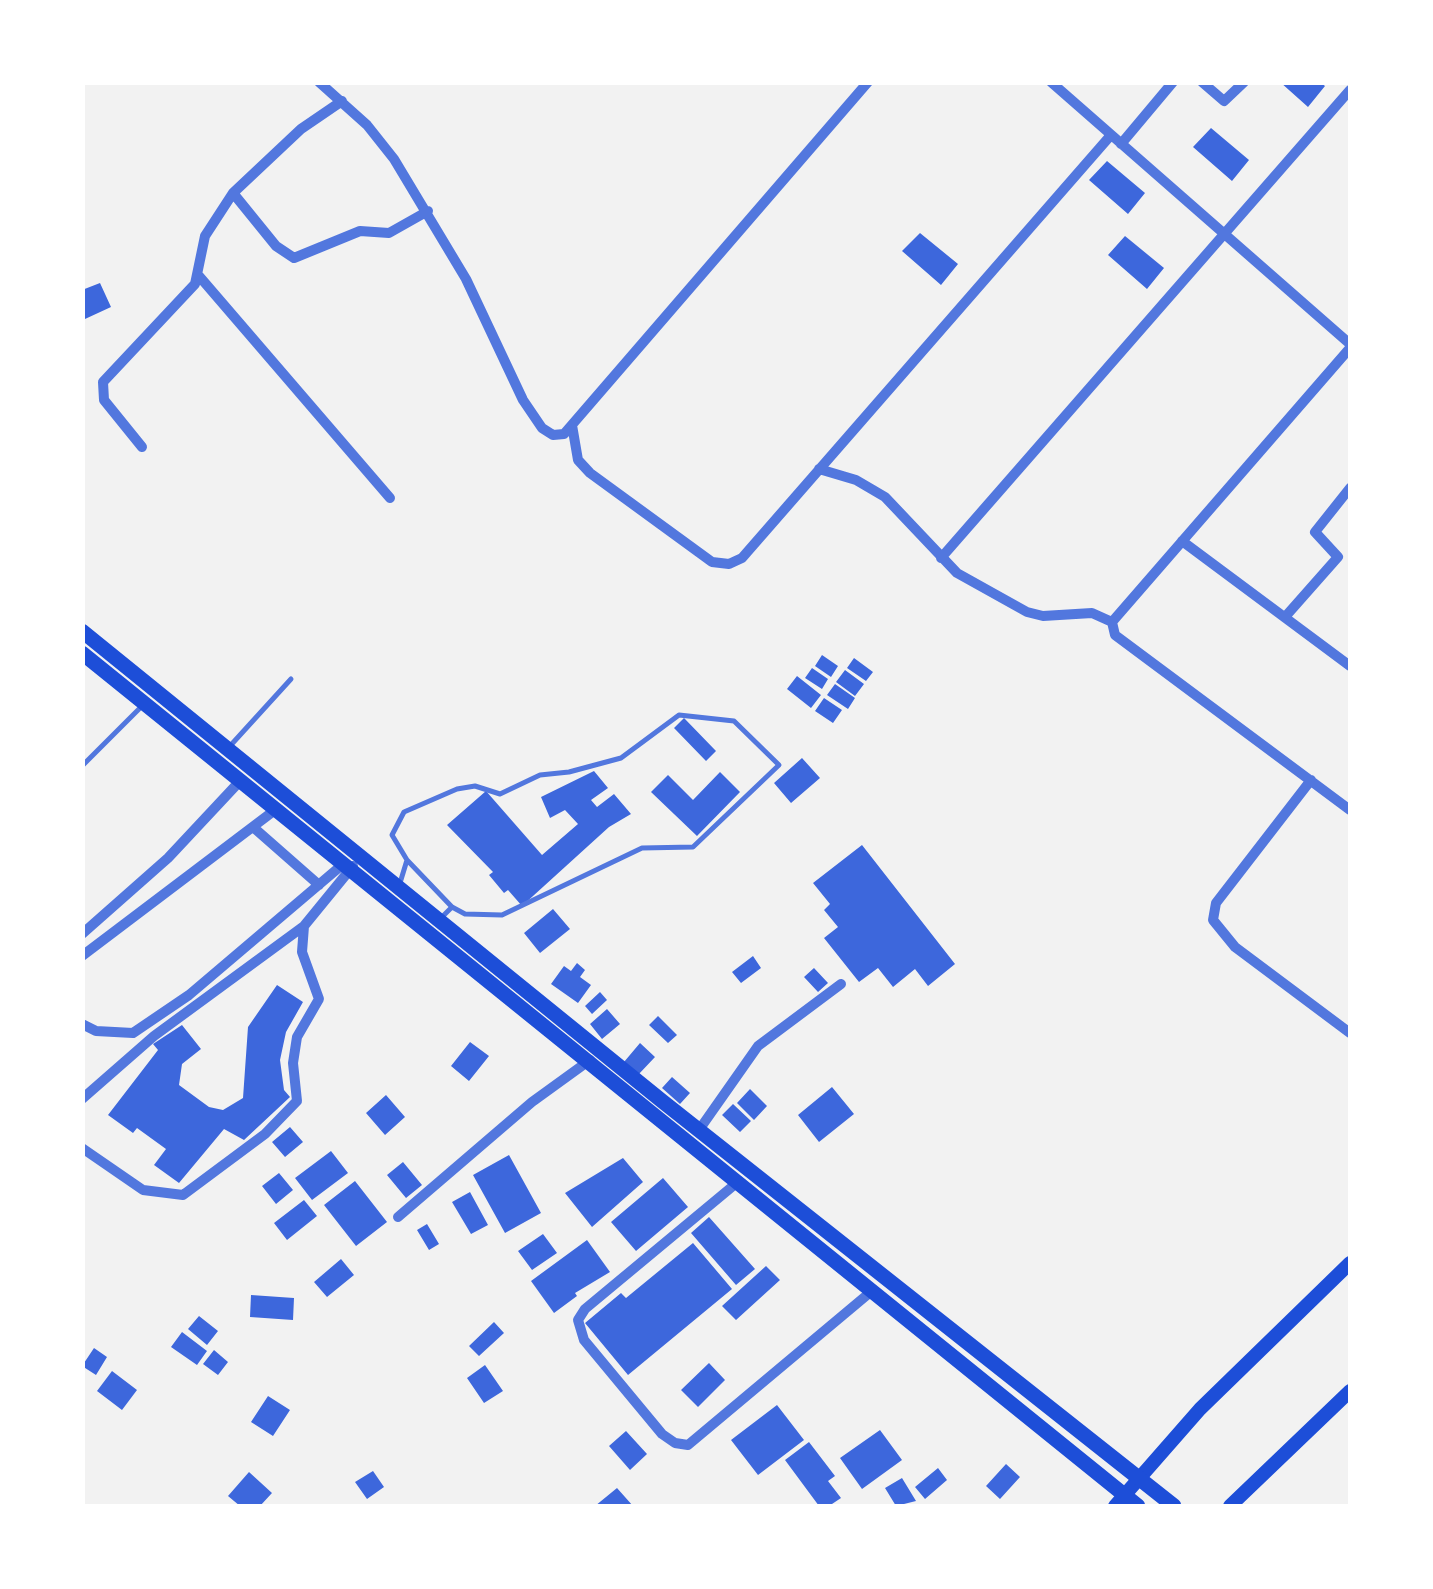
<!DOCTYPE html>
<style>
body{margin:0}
#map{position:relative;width:1433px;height:1589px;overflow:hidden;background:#f2f2f2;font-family:"Source Sans 3",sans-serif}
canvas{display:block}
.frame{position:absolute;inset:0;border:85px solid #fff;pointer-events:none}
</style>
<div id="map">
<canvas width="1433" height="1589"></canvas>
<div class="frame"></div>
</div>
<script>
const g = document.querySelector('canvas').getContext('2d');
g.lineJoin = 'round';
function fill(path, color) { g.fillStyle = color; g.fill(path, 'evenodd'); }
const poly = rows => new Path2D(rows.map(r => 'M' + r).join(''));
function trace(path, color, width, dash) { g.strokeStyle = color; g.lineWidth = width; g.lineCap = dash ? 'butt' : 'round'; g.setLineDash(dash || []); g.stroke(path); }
fill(poly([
 [1280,82,1320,82,1325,86,1308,107],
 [1211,128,1249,160,1232,181,1193,147],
 [1107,161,1145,193,1128,214,1089,180],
 [920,233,958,264,941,285,902,251],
 [1125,236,1164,268,1147,289,1108,255],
 [100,283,111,307,85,319,82,290],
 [822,655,838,666,831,677,815,666],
 [854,658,873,672,866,681,847,668],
 [812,668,828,679,822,689,805,678],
 [845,670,864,684,855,696,836,682],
 [797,676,821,695,811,708,787,689],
 [835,684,855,698,848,709,827,695],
 [824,698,842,710,833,723,815,711],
 [684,718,716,751,706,761,674,728],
 [802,758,820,778,791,803,774,783],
 [594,771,608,788,591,800,597,807,614,794,631,814,609,827,522,906,508,890,504,893,489,875,493,872,447,825,486,791,542,855,578,824,565,810,550,818,541,797],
 [720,772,740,792,697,836,651,792,668,775,693,800],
 [862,845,955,964,928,986,915,969,893,987,878,968,859,982,824,938,838,927,824,910,830,904,813,883],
 [553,909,570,929,540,953,524,933],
 [753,956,761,968,741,983,732,972],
 [577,963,585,970,580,977,591,985,578,1003,551,984,564,966,571,971],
 [814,968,828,983,818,992,804,977],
 [277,985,303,1002,286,1032,280,1060,284,1090,290,1097,244,1140,224,1129,179,1183,154,1165,166,1149,137,1128,133,1133,108,1115,158,1050,153,1044,182,1025,201,1049,182,1064,179,1085,209,1107,223,1110,243,1098,248,1027],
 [600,992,607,1000,592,1014,585,1006],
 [607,1009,620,1024,602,1039,590,1024],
 [658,1016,677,1035,668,1043,649,1025],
 [470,1042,489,1056,469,1081,451,1066],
 [640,1043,655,1057,638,1075,624,1062],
 [672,1077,690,1093,680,1104,662,1088],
 [832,1087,854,1114,819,1142,798,1115],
 [750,1089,767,1106,754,1120,737,1103],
 [386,1095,405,1117,385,1135,366,1113],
 [733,1104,751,1121,740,1132,722,1115],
 [290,1127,303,1142,285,1157,272,1142],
 [331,1151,348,1173,312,1200,295,1178],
 [509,1155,541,1213,505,1233,473,1175],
 [623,1158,643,1182,592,1227,565,1193],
 [403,1162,422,1185,406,1198,387,1175],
 [279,1173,293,1190,276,1204,262,1186],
 [663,1178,688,1207,636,1251,611,1222],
 [355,1181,387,1222,356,1246,324,1205],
 [470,1192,488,1225,471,1234,452,1202],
 [304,1200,317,1216,287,1240,274,1223],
 [709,1217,755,1269,736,1285,691,1233],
 [427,1224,439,1244,429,1250,417,1230],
 [543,1234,557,1253,532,1270,518,1251],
 [587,1240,610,1272,575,1293,577,1296,554,1313,531,1281],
 [693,1243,732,1289,628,1375,585,1323,621,1293,626,1298],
 [341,1259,354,1275,327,1297,314,1282],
 [766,1266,780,1280,736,1320,722,1306],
 [251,1295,294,1298,293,1320,250,1317],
 [199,1316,218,1331,207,1345,188,1329],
 [494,1322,504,1333,479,1356,469,1346],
 [182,1332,207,1351,197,1365,171,1347],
 [94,1348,107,1357,96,1375,82,1366],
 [214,1350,228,1362,218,1375,203,1364],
 [709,1363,725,1380,698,1407,681,1390],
 [485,1365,503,1391,484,1403,467,1378],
 [112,1371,137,1390,122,1410,97,1391],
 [268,1396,290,1410,273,1436,251,1422],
 [777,1405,804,1440,758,1475,731,1440],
 [880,1430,902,1460,862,1489,840,1458],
 [626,1431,647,1454,630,1470,609,1446],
 [809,1442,835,1476,828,1481,841,1498,829,1506,819,1506,785,1460],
 [1006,1464,1020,1477,1000,1499,986,1486],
 [938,1468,947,1480,925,1499,915,1487],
 [373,1471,384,1487,367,1499,355,1482],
 [249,1472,272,1493,260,1506,240,1506,228,1496],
 [902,1478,916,1501,896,1506,885,1488],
 [617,1488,633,1506,595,1506]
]), '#3d67dc');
trace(poly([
 [230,746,291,679],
 [82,766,144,704],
 [407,860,452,907],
 [400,883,407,860,392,835,404,812,457,789,475,786,500,794,540,775,569,772,621,758,679,715,734,721,779,765,693,847,642,848,502,915,465,914,452,907,441,918]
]), '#5277de', 5);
trace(poly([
 [319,82,367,125,394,159,466,279,523,400,542,428,553,435,564,434,868,82],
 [1051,82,1350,344],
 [1202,82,1224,101,1244,82],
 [1121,144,1173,82],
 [233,193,276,246,294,258,360,231,389,233,428,211],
 [199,276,390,498],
 [572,425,578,460,590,473,712,562,729,564,742,558,1111,135],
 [142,447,104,400,103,382,195,284,205,236,233,193,301,129,342,101],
 [819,469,856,480,885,497,957,573,1027,612,1043,616,1092,613,1112,622,1115,635,1350,810],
 [1182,541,1350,666],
 [941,558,1350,90],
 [1285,617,1338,557,1315,532,1350,488],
 [1112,622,1350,348],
 [1311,780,1216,903,1213,920,1235,947,1350,1033],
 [253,827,319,885],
 [82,934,168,858,240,781],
 [82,956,275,810],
 [82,1024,96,1031,133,1033,189,995,342,865],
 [82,1099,154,1036,304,926],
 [699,1130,758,1046,841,984],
 [82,1148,143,1190,183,1195,265,1134,297,1101,293,1063,297,1037,319,999,302,952,304,926,353,866],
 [739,1181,585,1309,578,1320,584,1340,662,1434,675,1443,688,1445,873,1290],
 [398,1217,532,1102,590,1060]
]), '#5277de', 10);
trace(poly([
 [1115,1506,1200,1409,1350,1263],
 [1230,1506,1350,1391]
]), '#1d4ed8', 14);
trace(poly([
 [82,631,662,1101,1174,1506],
 [82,653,1138,1506]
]), '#1d4ed8', 15);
</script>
